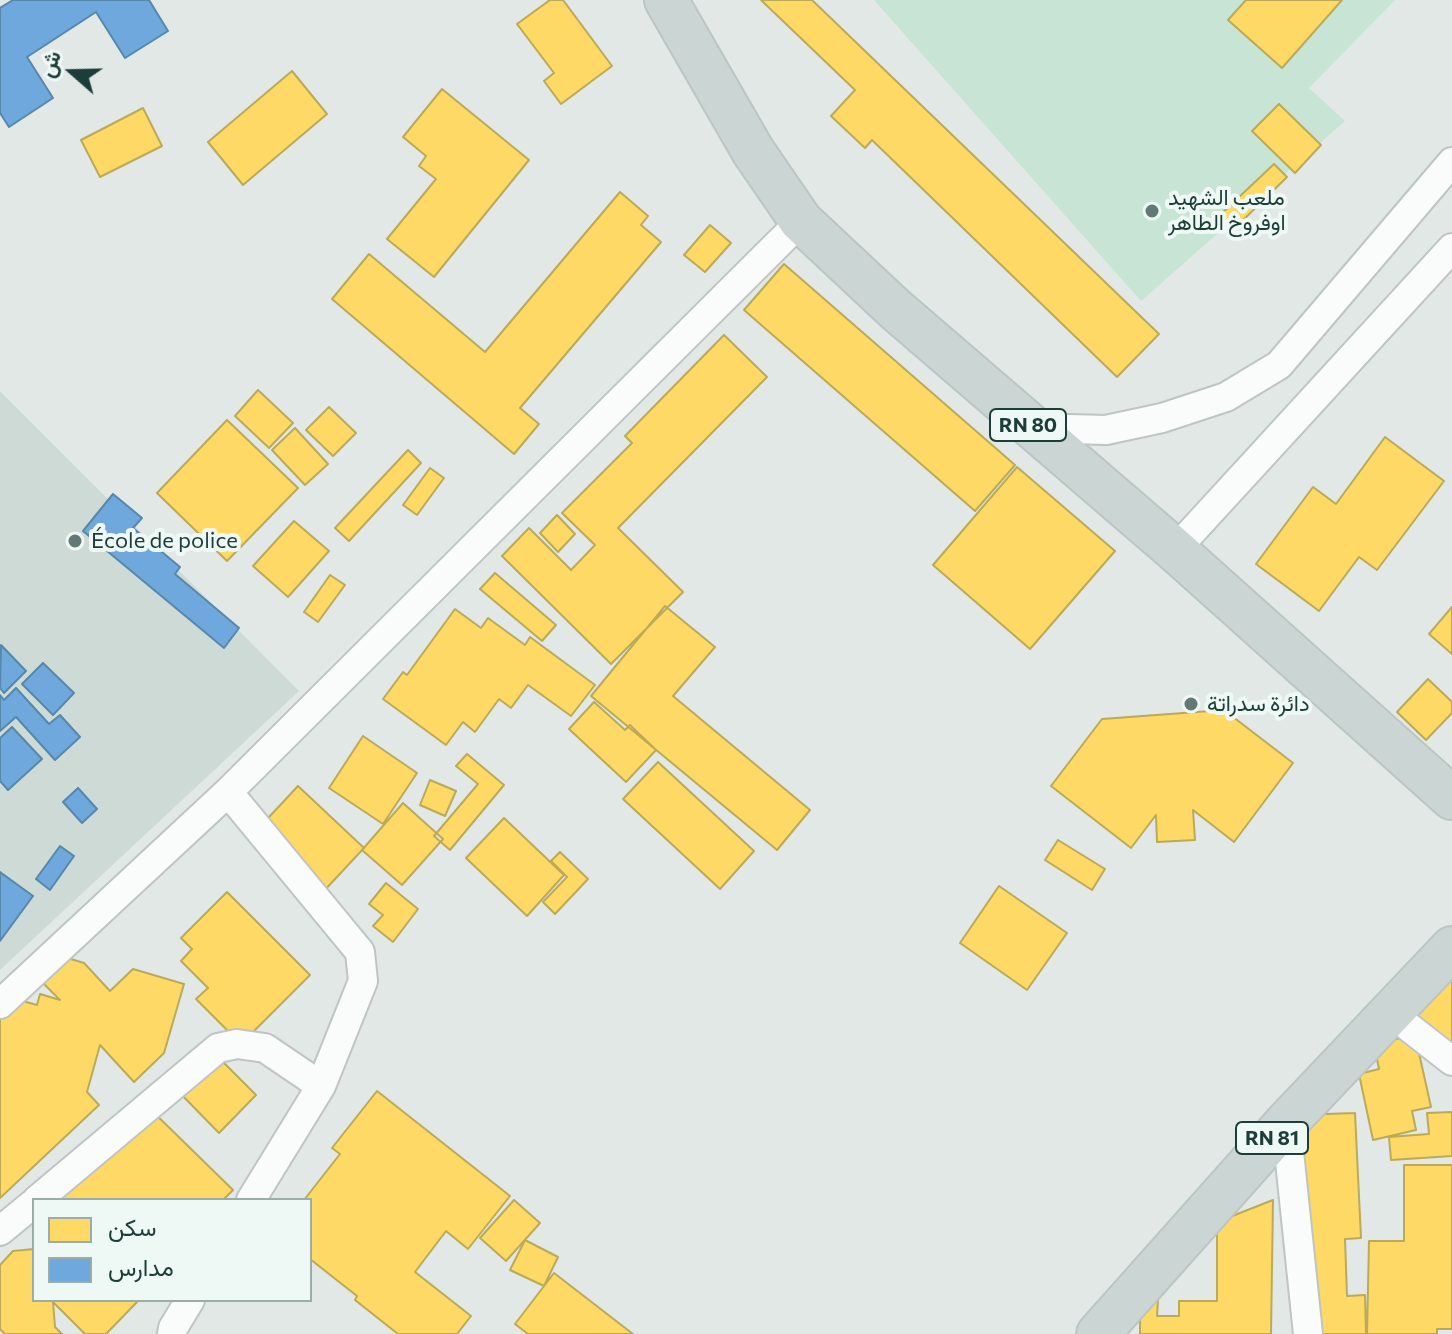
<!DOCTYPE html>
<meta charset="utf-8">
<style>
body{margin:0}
#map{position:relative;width:1452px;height:1334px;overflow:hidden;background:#e1e8e6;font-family:Commissioner,Vazirmatn,sans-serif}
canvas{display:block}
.legend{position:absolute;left:32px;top:1198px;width:280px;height:104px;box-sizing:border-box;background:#eef8f4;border:2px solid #9aada9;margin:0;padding:10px 14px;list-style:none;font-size:24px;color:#1d3d38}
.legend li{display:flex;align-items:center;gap:16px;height:40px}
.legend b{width:40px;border:2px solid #9aada9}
.north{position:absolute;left:32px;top:32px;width:80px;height:80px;-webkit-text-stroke:6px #eef8f4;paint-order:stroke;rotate:290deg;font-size:22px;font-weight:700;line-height:32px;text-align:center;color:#1d3d38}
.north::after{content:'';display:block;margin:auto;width:28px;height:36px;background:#1d3d38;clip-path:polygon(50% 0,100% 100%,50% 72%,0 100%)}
</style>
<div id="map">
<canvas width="1452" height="1334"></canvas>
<ul class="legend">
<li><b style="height:22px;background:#ffd966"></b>سكن</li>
<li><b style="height:22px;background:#6fa8dc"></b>مدارس</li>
</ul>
<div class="north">ش</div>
</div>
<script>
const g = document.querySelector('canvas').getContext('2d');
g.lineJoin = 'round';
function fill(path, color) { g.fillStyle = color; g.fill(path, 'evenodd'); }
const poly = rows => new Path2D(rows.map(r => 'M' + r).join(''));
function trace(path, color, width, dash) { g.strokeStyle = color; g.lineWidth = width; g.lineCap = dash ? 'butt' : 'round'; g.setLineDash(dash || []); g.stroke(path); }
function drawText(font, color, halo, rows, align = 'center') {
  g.font = font + ' Commissioner,Vazirmatn,sans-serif'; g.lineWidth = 8; g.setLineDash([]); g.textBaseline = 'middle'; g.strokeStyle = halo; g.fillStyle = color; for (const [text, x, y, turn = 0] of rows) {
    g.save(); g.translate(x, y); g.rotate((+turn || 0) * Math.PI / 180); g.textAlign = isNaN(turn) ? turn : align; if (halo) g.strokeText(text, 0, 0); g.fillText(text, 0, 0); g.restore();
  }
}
fill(poly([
 [0,391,299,691,0,970]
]), '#cedad6');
fill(poly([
 [874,0,1395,0,1309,88,1345,121,1141,301]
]), '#c8e4d4');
const homes = poly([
 [550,0,563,0,612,66,561,104,544,81,554,73,517,24,550,0],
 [761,0,812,0,1159,334,1117,377,872,140,865,148,831,116,855,90,761,0],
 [1246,0,1342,0,1282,68,1228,20,1246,0],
 [292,71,327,114,243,185,208,142,292,71],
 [442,89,529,160,434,277,387,239,436,179,419,166,426,156,403,137,442,89],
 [1279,104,1321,145,1295,173,1252,131,1279,104],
 [143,108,162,146,100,177,81,140,143,108],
 [1274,164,1287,177,1233,230,1219,216,1274,164],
 [620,192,648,216,641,225,661,242,520,408,539,424,514,454,332,299,369,254,485,352,620,192],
 [710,225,731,243,705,272,684,255,710,225],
 [784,264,1015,465,975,511,744,310,784,264],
 [724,335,767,377,618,528,683,592,611,664,502,556,529,528,571,570,595,545,562,513,632,443,625,436,724,335],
 [258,390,293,423,269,448,235,416,258,390],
 [329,407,356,433,333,456,306,430,329,407],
 [227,420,298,488,227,561,157,493,227,420],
 [295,428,328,464,305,485,272,450,295,428],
 [1385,437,1444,481,1377,570,1359,557,1319,611,1256,564,1313,487,1336,504,1385,437],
 [408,450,421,463,349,541,335,528,408,450],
 [1017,467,1115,551,1030,649,933,565,1017,467],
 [430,468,444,478,417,515,403,505,430,468],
 [557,515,575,534,558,552,540,533,557,515],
 [294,521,329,551,288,597,253,566,294,521],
 [495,573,556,625,542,641,480,589,495,573],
 [330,575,345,585,318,622,304,612,330,575],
 [665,606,715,647,673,696,810,810,777,850,591,696,665,606],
 [1452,607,1452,654,1429,634,1452,607],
 [455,609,481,628,488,618,525,645,530,637,595,685,571,716,528,685,511,708,499,699,475,732,463,722,446,745,383,699,403,672,407,675,455,609],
 [1428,679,1452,702,1452,713,1426,740,1397,712,1428,679],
 [594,702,625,730,630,725,656,750,626,782,569,729,594,702],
 [1224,710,1293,763,1234,842,1193,810,1195,840,1157,842,1156,815,1131,848,1051,786,1102,719,1224,710],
 [363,736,417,773,383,824,329,788,363,736],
 [467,754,504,785,450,850,434,836,478,784,456,766,467,754],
 [658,762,754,851,720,889,623,799,658,762],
 [430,780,456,791,445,816,420,805,430,780],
 [298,786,364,848,322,893,256,831,298,786],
 [403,803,443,839,402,885,362,850,403,803],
 [504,818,564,875,527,916,466,858,504,818],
 [1058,840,1105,869,1092,890,1045,860,1058,840],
 [560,852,588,879,555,914,543,902,567,877,551,861,560,852],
 [386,883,418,909,393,942,373,926,383,915,369,904,386,883],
 [999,886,1067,933,1027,990,960,943,999,886],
 [227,892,310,975,241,1044,196,999,208,988,181,961,192,949,181,938,227,892],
 [64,957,84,963,110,991,133,969,184,984,164,1053,134,1082,100,1045,87,1092,99,1105,0,1198,0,1018,19,1000,37,1005,40,994,60,1000,40,980,64,957],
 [1452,964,1452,1056,1408,1022,1452,964],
 [1415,1035,1431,1107,1412,1111,1416,1130,1373,1140,1359,1074,1379,1069,1374,1044,1415,1035],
 [210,1049,256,1095,219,1133,173,1086,210,1049],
 [377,1091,510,1196,468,1249,446,1231,415,1272,471,1316,457,1334,398,1334,355,1300,357,1296,310,1259,310,1200,304,1200,340,1154,332,1148,377,1091],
 [144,1103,233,1190,223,1200,46,1200,144,1103],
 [1452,1112,1452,1156,1391,1160,1389,1137,1429,1134,1427,1113,1452,1112],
 [1355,1113,1361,1238,1345,1239,1347,1296,1365,1295,1366,1334,1299,1334,1298,1115,1355,1113],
 [1404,1165,1452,1165,1452,1329,1437,1329,1437,1334,1367,1334,1369,1241,1404,1241,1404,1165],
 [514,1200,540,1223,506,1261,480,1238,514,1200],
 [1273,1200,1271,1334,1140,1334,1140,1300,1158,1300,1157,1316,1179,1316,1179,1301,1217,1301,1217,1222,1273,1200],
 [525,1240,558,1257,544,1286,510,1270,525,1240],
 [34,1249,34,1300,139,1300,106,1334,85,1334,53,1302,55,1327,62,1334,5,1334,0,1329,0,1265,13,1251,34,1249],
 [554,1273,633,1334,528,1334,515,1324,554,1273]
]);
fill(homes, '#ffd966');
trace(homes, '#bbaa58', 2);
const schools = poly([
 [13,0,149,0,168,31,125,58,96,12,27,57,53,98,9,127,0,113,0,8,13,0],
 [113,494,142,518,133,528,180,567,175,574,239,628,224,648,83,531,113,494],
 [1,645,26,671,4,693,0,688,1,645],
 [43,663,74,693,53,715,22,684,43,663],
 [16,688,49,724,60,715,80,737,55,760,16,717,0,731,0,695,4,700,16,688],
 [12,727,42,759,8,790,0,781,0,738,12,727],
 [78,788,97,809,82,823,63,802,78,788],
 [60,846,74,856,50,890,36,879,60,846],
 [0,872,33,896,0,941,0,872]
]);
fill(schools, '#6fa8dc');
trace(schools, '#5688ab', 2);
const street = poly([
 [1032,428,1106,430,1162,418,1226,397,1279,365,1452,162],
 [1175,550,1452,248],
 [228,792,360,952,363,981,321,1086,251,1200],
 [0,1004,228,792,801,221],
 [1392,1014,1452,1061],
 [1286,1123,1308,1334],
 [37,1200,218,1048,237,1044,265,1048,321,1086],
 [0,1231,34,1203],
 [172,1334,173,1328,190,1300]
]);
const primary = poly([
 [666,0,753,151,801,221,895,309,1175,550,1452,798],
 [1098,1334,1286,1123,1452,948]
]);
trace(street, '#bec5c3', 32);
trace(primary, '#bbc5c3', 46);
trace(street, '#fafcfb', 28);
trace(primary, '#cbd5d3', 42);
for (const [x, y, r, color] of [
 [1152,211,8,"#627975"],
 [75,541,8,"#627975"],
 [1191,704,8,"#627975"]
]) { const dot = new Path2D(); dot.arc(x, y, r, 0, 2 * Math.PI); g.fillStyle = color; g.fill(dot); trace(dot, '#eef8f4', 3); }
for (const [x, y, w] of [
 [1028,425,76],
 [1272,1138,72]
]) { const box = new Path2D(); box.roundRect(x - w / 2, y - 16, w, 32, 6); g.fillStyle = '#eef8f4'; g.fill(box); trace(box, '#1d3d38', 2); }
drawText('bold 20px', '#1d3d38', null, [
 ["RN 80",1028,425],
 ["RN 81",1272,1138]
]);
drawText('22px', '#1d3d38', '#eef8f4', [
 ["ملعب الشهيد",1168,198],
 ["اوفروخ الطاهر",1168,223],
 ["École de police",91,541],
 ["دائرة سدراتة",1207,704]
], 'left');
</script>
